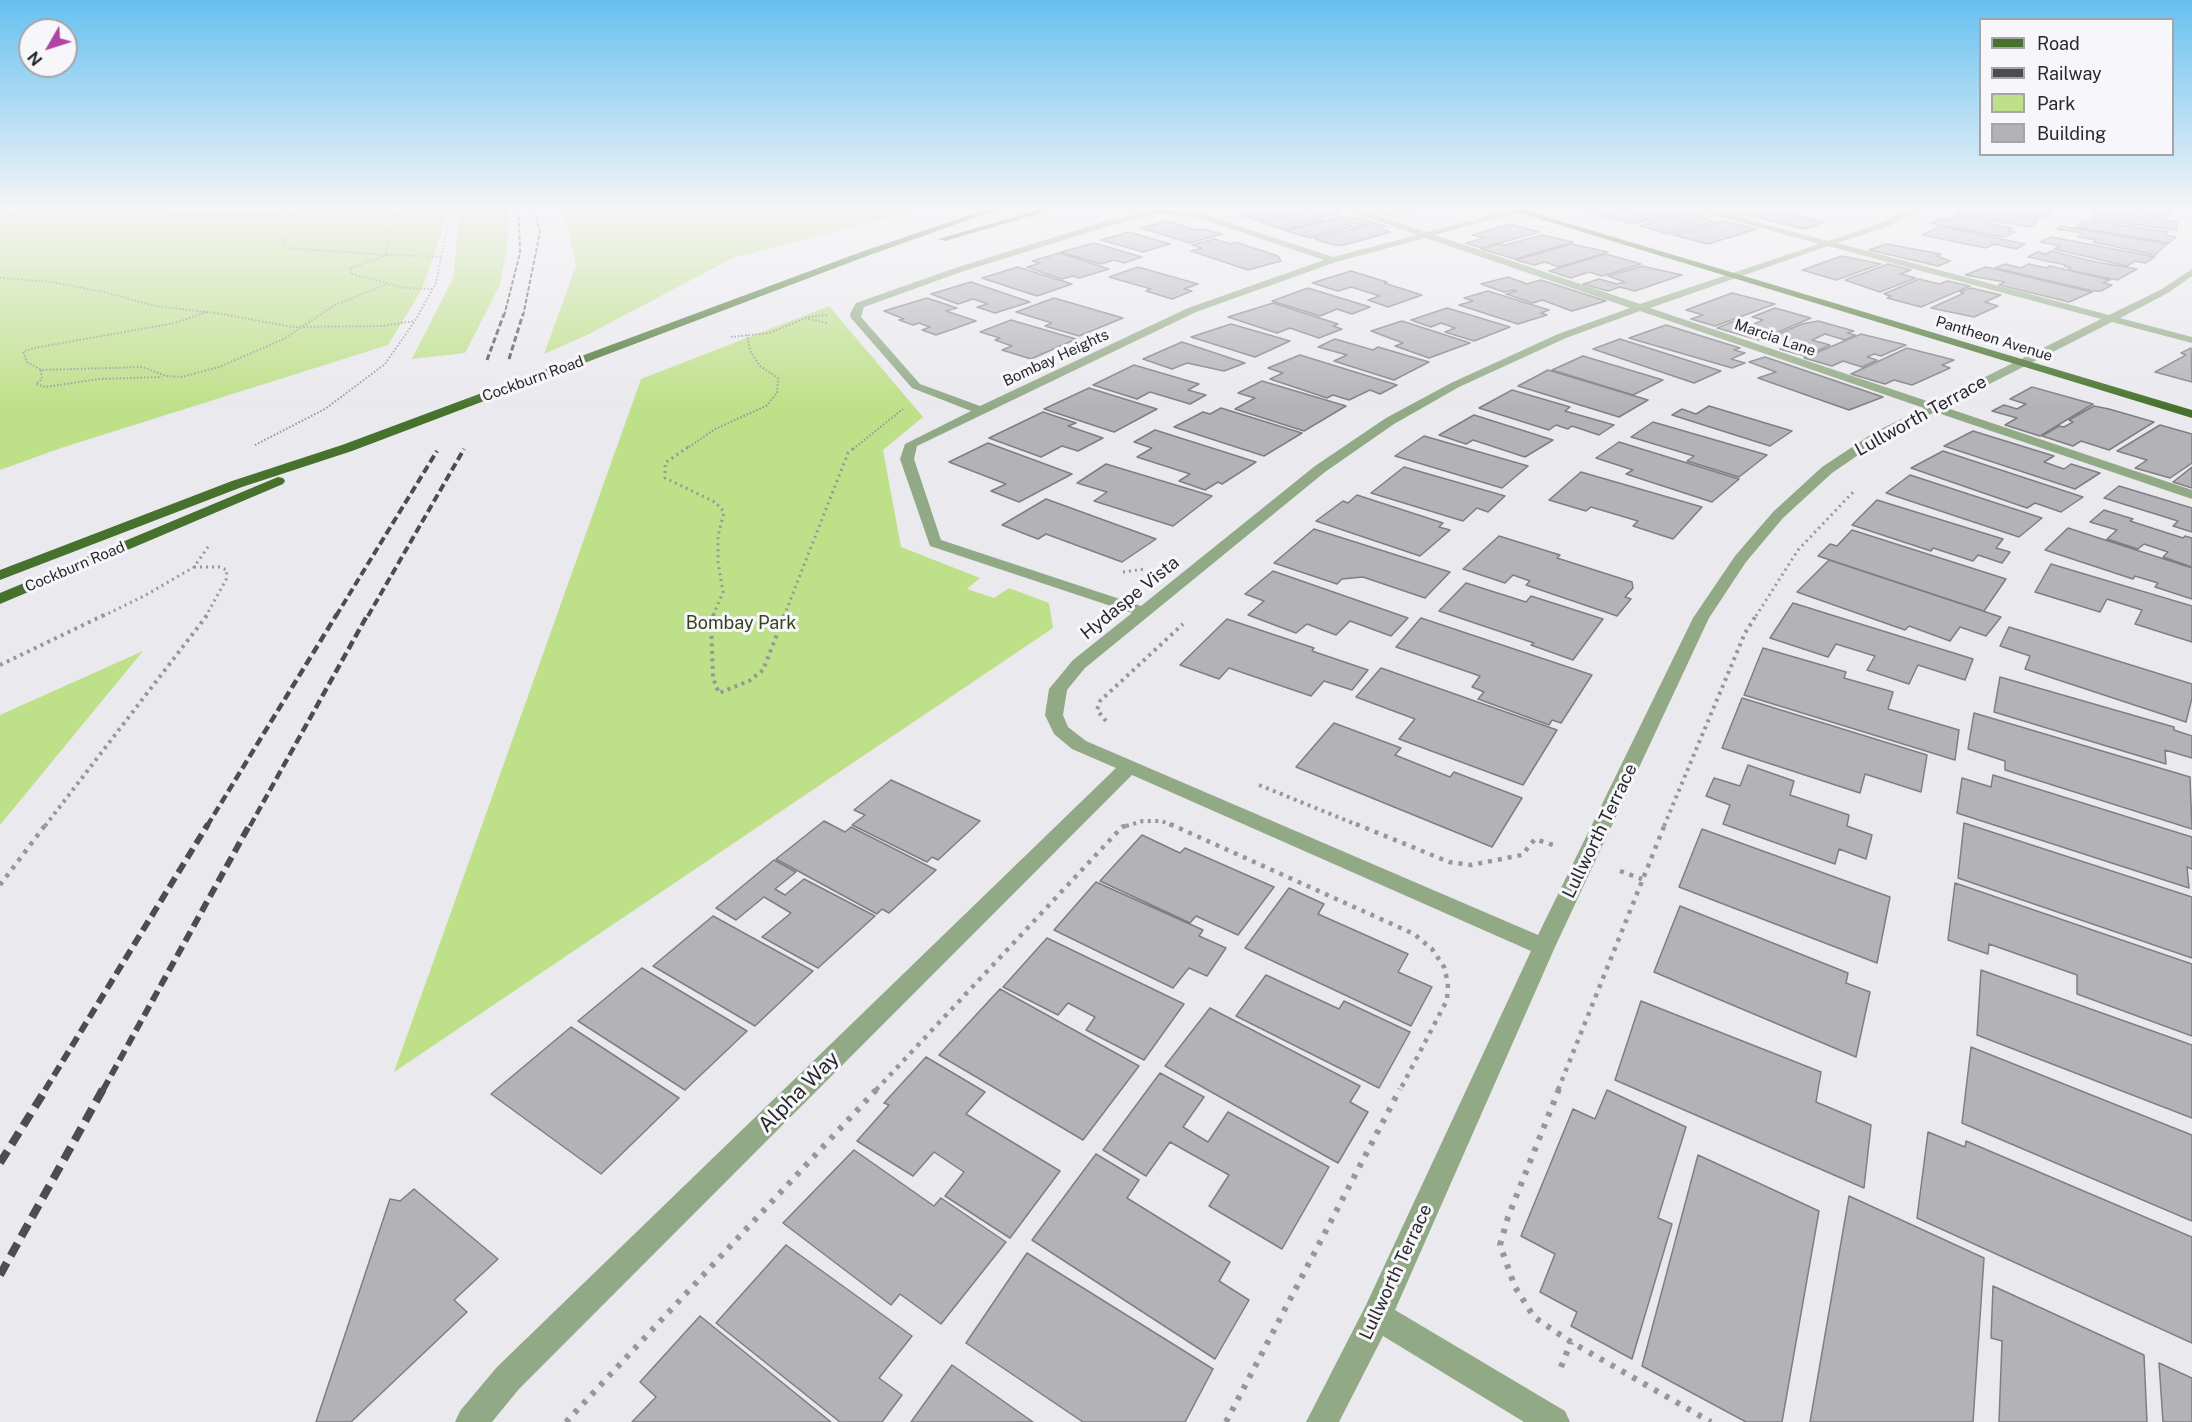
<!DOCTYPE html>
<style>
body{margin:0}
#map{position:relative;width:2192px;height:1422px;overflow:hidden;background:#eae9ee;font-family:"Public Sans",sans-serif}
canvas{display:block}
.legend{position:absolute;left:1979px;top:18px;width:195px;height:138px;box-sizing:border-box;background:#f7f7fb;border:2px solid #a5a5a8;margin:0;padding:8px 10px;list-style:none;font-size:18px;color:#29292b}
.legend li{display:flex;align-items:center;gap:12px;height:30px}
.legend b{width:30px;border:2px solid #a5a5a8}
.north{position:absolute;left:18px;top:18px;width:60px;height:60px;box-sizing:border-box;background:#f7f7fb;border:2px solid #a5a5a8;border-radius:50%;rotate:231deg;font-size:16px;font-weight:700;line-height:24px;text-align:center;color:#29292b}
.north::after{content:'';display:block;margin:auto;width:21px;height:27px;background:#b044a4;clip-path:polygon(50% 0,100% 100%,50% 72%,0 100%)}
</style>
<div id="map">
<canvas width="2192" height="1422"></canvas>
<ul class="legend">
<li><b style="height:8px;background:#46722d"></b>Road</li>
<li><b style="height:8px;background:#4d4d4f"></b>Railway</li>
<li><b style="height:16px;background:#bee088"></b>Park</li>
<li><b style="height:16px;background:#b3b3b7"></b>Building</li>
</ul>
<div class="north">N</div>
</div>
<script>
const g = document.querySelector('canvas').getContext('2d');
g.lineJoin = 'round';
function fill(path, color) { g.fillStyle = color; g.fill(path, 'evenodd'); }
const poly = rows => new Path2D(rows.map(r => 'M' + r).join(''));
function trace(path, color, width, dash) { g.strokeStyle = color; g.lineWidth = width; g.lineCap = dash ? 'butt' : 'round'; g.setLineDash(dash || []); g.stroke(path); }
function drawText(font, color, halo, rows, align = 'center') {
  g.font = font + ' "Public Sans",sans-serif'; g.lineWidth = 6; g.setLineDash([]); g.textBaseline = 'middle'; g.strokeStyle = halo; g.fillStyle = color; for (const [text, x, y, turn = 0] of rows) {
    g.save(); g.translate(x, y); g.rotate((+turn || 0) * Math.PI / 180); g.textAlign = isNaN(turn) ? turn : align; if (halo) g.strokeText(text, 0, 0); g.fillText(text, 0, 0); g.restore();
  }
}
fill(poly([
 [0,209,449,209,450,210,422,289,388,345,61,448,0,470],
 [460,209,509,209,507,247,500,285,465,353,412,359,453,278],
 [564,209,921,209,733,258,585,336,544,354,576,266],
 [829,306,923,417,883,450,901,547,980,578,967,589,994,598,1009,588,1049,603,1053,628,394,1072,641,379],
 [143,651,0,825,0,715]
]), '#bee088');
const building = poly([
 [1264,209,1314,209,1263,222,1240,215,1264,209],
 [1315,209,1335,209,1340,210,1334,212,1341,214,1313,217,1324,220,1285,230,1260,222,1315,209],
 [1381,209,1417,209,1389,216,1372,211,1381,209],
 [1580,209,1627,209,1605,215,1580,209],
 [1630,209,1666,209,1677,212,1633,224,1603,216,1630,209],
 [1732,209,1767,209,1825,222,1804,229,1747,215,1741,217,1722,212,1732,209],
 [1961,209,1976,209,2039,219,2031,227,1955,214,1961,209],
 [1993,209,2047,209,2054,210,2046,218,1993,209],
 [2096,209,2160,209,2169,210,2169,216,2160,215,2160,217,2096,209],
 [1689,211,1707,215,1699,217,1714,221,1669,234,1640,226,1689,211],
 [2095,211,2177,222,2177,230,2093,219,2095,211],
 [1959,216,1994,223,1991,224,2012,228,2008,230,2015,232,2004,237,1930,223,1942,218,1950,220,1959,216],
 [1341,217,1350,219,1358,217,1374,222,1360,225,1350,222,1344,224,1353,226,1310,238,1286,231,1341,217],
 [2084,220,2168,232,2165,235,2176,237,2169,243,2075,227,2084,220],
 [1167,221,1197,230,1203,229,1222,234,1190,243,1141,228,1167,221],
 [1723,221,1757,229,1708,244,1673,235,1723,221],
 [1373,223,1386,226,1379,228,1391,232,1344,245,1334,245,1315,239,1373,223],
 [1510,224,1539,232,1482,248,1466,243,1485,238,1472,235,1510,224],
 [1940,226,2025,244,2016,249,1994,244,1986,248,1922,235,1940,226],
 [2061,226,2167,244,2155,255,2093,242,2096,240,2077,237,2082,233,2057,229,2061,226],
 [1129,232,1170,244,1143,252,1101,240,1129,232],
 [1542,235,1573,242,1515,259,1481,249,1499,244,1505,245,1542,235],
 [2052,237,2155,257,2145,263,2135,261,2127,266,2054,249,2061,246,2040,242,2052,237],
 [1215,239,1230,244,1235,242,1278,256,1281,261,1248,270,1191,251,1202,248,1192,245,1215,239],
 [1094,243,1142,257,1124,263,1114,260,1101,264,1061,252,1094,243],
 [1572,244,1608,252,1559,267,1545,262,1534,265,1516,260,1572,244],
 [1886,244,1941,254,1937,256,1950,261,1938,266,1869,250,1886,244],
 [2051,251,2096,262,2137,269,2117,280,2068,270,2071,268,2064,266,2066,265,2028,257,2038,252,2046,254,2051,251],
 [1060,253,1109,269,1079,278,1073,276,1062,279,1027,267,1040,263,1032,261,1060,253],
 [1606,254,1641,264,1602,276,1589,272,1571,278,1549,271,1606,254],
 [1842,256,1881,264,1836,280,1802,270,1842,256],
 [1888,264,1911,270,1900,274,1916,278,1880,292,1845,280,1888,264],
 [2005,264,2021,268,2029,264,2046,268,2050,266,2110,280,2103,283,2112,285,2101,291,2093,291,1995,268,2005,264],
 [1642,266,1682,275,1635,291,1620,287,1608,291,1583,284,1599,279,1617,284,1625,282,1608,276,1642,266],
 [1018,267,1072,284,1037,296,982,278,1018,267],
 [1138,267,1198,284,1184,289,1192,291,1172,299,1146,291,1151,289,1109,277,1138,267],
 [1986,267,2092,292,2069,302,1999,285,2005,282,1965,275,1986,267],
 [1351,271,1387,282,1384,283,1422,295,1388,307,1368,300,1380,296,1351,287,1338,291,1312,283,1351,271],
 [1508,277,1527,284,1541,280,1606,301,1572,311,1542,300,1533,303,1506,294,1517,291,1513,290,1504,292,1481,284,1508,277],
 [1919,279,1939,284,1947,281,1970,286,1921,307,1887,298,1891,296,1884,294,1919,279],
 [971,282,1030,302,995,313,977,307,988,304,973,299,958,304,931,294,971,282],
 [1308,288,1370,307,1352,314,1337,309,1320,316,1272,301,1308,288],
 [1971,288,2001,295,1985,302,1998,306,1974,317,1931,308,1964,293,1960,292,1971,288],
 [1488,291,1549,310,1541,313,1547,315,1518,324,1459,305,1473,301,1464,298,1488,291],
 [1732,293,1775,304,1715,326,1691,319,1703,315,1686,310,1732,293],
 [927,298,957,308,946,311,976,321,936,335,922,330,930,327,919,323,913,325,899,320,904,319,884,311,927,298],
 [1054,298,1123,318,1079,336,1045,326,1052,323,1016,312,1054,298],
 [1273,303,1338,324,1333,326,1342,329,1319,338,1290,328,1277,333,1228,317,1273,303],
 [1447,308,1510,327,1474,341,1445,332,1455,328,1441,323,1431,327,1411,320,1447,308],
 [1775,308,1811,318,1759,340,1717,328,1737,320,1752,325,1763,320,1752,317,1775,308],
 [1011,320,1076,339,1031,359,1002,350,1012,346,995,340,1000,338,980,332,1011,320],
 [1402,321,1470,343,1429,358,1395,346,1403,343,1371,331,1402,321],
 [1818,321,1854,331,1847,333,1855,335,1845,340,1825,334,1812,340,1830,345,1805,356,1780,349,1785,346,1767,341,1774,338,1771,337,1802,324,1818,321],
 [1231,324,1290,341,1255,357,1191,337,1231,324],
 [1666,325,1740,348,1734,350,1745,353,1731,359,1745,363,1732,368,1629,338,1666,325],
 [1861,334,1906,345,1881,356,1874,354,1867,357,1877,360,1862,367,1843,361,1832,366,1804,358,1861,334],
 [1335,339,1373,350,1378,347,1429,362,1394,380,1334,361,1347,355,1318,347,1335,339],
 [1620,339,1721,371,1694,383,1593,349,1620,339],
 [1182,342,1245,363,1224,371,1187,363,1172,369,1143,359,1182,342],
 [1907,348,1954,360,1942,365,1950,368,1912,385,1894,380,1885,384,1851,374,1907,348],
 [2191,348,2192,382,2155,372,2186,355,2181,353,2191,348],
 [1300,355,1397,385,1380,394,1370,390,1349,400,1333,395,1327,398,1270,379,1283,373,1268,368,1300,355],
 [1583,356,1663,380,1633,395,1552,370,1583,356],
 [1765,357,1883,397,1849,410,1758,378,1776,372,1749,362,1765,357],
 [1134,365,1199,384,1188,390,1206,395,1190,404,1150,392,1137,399,1093,385,1134,365],
 [1548,370,1648,400,1619,417,1518,386,1548,370],
 [1262,381,1346,406,1304,431,1235,409,1255,398,1238,393,1262,381],
 [2032,387,2093,404,2040,436,2005,425,2017,418,1992,411,2004,405,2017,409,2026,404,2010,399,2032,387],
 [1089,388,1157,409,1114,432,1044,409,1089,388],
 [1512,390,1570,407,1565,411,1614,425,1599,435,1572,426,1568,429,1556,425,1549,430,1479,408,1512,390],
 [1709,406,1792,431,1770,446,1672,415,1682,409,1696,414,1709,406],
 [2094,406,2109,409,2154,422,2109,450,2081,441,2073,446,2042,436,2059,426,2064,427,2073,422,2069,420,2094,406],
 [1221,408,1302,433,1264,456,1174,427,1203,412,1210,414,1221,408],
 [1043,412,1076,423,1068,426,1103,438,1078,451,1062,446,1041,457,989,438,1043,412],
 [1474,415,1553,440,1525,457,1473,440,1466,444,1439,435,1474,415],
 [1653,422,1767,455,1739,477,1687,461,1694,456,1631,437,1653,422],
 [2160,425,2192,434,2192,463,2170,478,2135,468,2147,460,2117,451,2160,425],
 [1155,430,1256,462,1222,484,1218,482,1205,490,1179,481,1190,474,1137,457,1152,448,1134,442,1155,430],
 [1973,431,2054,456,2044,462,2064,469,2071,464,2100,473,2075,489,1944,446,1973,431],
 [1424,436,1528,466,1502,488,1395,456,1424,436],
 [1619,442,1739,479,1712,502,1626,474,1633,470,1596,458,1619,442],
 [988,443,1072,474,1019,502,991,491,1006,484,949,462,988,443],
 [1943,451,2083,497,2061,512,2035,503,2027,508,1911,468,1943,451],
 [1106,464,1212,496,1173,526,1094,501,1107,492,1077,483,1106,464],
 [1404,467,1505,496,1488,512,1477,508,1463,521,1371,493,1404,467],
 [2192,467,2192,488,2173,482,2192,467],
 [1581,472,1702,507,1673,539,1633,526,1638,521,1591,507,1586,511,1549,500,1581,472],
 [1910,475,2042,518,2019,537,1886,493,1910,475],
 [2119,486,2192,508,2192,532,2173,526,2178,521,2104,498,2119,486],
 [1357,495,1443,523,1439,527,1450,530,1420,556,1316,521,1343,501,1348,503,1357,495],
 [1046,499,1156,539,1122,562,1046,534,1038,539,1002,525,1046,499],
 [1877,500,2003,539,1996,548,2010,552,2002,563,1978,555,1973,561,1933,548,1931,551,1852,525,1877,500],
 [2104,510,2133,519,2130,521,2183,538,2185,536,2192,538,2192,567,2163,557,2168,552,2144,544,2138,549,2107,539,2117,530,2090,522,2104,510],
 [2068,528,2192,568,2192,599,2155,587,2158,583,2135,576,2133,579,2045,550,2068,528],
 [1314,529,1450,572,1425,598,1363,577,1342,579,1337,584,1274,563,1314,529],
 [1852,530,2006,579,1984,611,1818,556,1830,544,1837,546,1852,530],
 [1499,536,1560,555,1557,558,1632,582,1633,588,1625,597,1631,599,1617,616,1526,585,1530,581,1513,575,1505,583,1463,569,1499,536],
 [1829,560,2001,617,1986,636,1960,627,1950,641,1909,626,1905,630,1797,592,1829,560],
 [2051,564,2192,606,2192,642,2135,624,2142,610,2107,599,2100,612,2035,592,2051,564],
 [1273,571,1408,618,1391,636,1350,621,1336,635,1307,624,1296,633,1248,615,1264,601,1245,594,1273,571],
 [1466,583,1526,602,1531,596,1603,619,1573,660,1531,645,1534,643,1439,611,1466,583],
 [1793,603,1973,659,1965,680,1918,665,1909,684,1867,670,1875,656,1836,644,1828,657,1770,638,1793,603],
 [1421,618,1592,675,1561,723,1552,720,1549,725,1478,699,1484,692,1472,687,1480,676,1396,647,1421,618],
 [1227,619,1314,648,1312,651,1368,670,1352,690,1324,681,1311,696,1229,668,1219,679,1180,665,1227,619],
 [2009,627,2192,684,2192,698,2186,722,2025,669,2030,656,2000,646,2009,627],
 [1763,648,1846,672,1844,678,1893,692,1888,709,1959,730,1955,760,1744,695,1763,648],
 [1381,668,1557,730,1523,785,1399,739,1415,719,1356,697,1381,668],
 [2000,677,2174,727,2174,730,2192,736,2192,758,2165,750,2166,764,1994,712,2000,677],
 [1742,698,1927,755,1921,792,1865,774,1860,793,1722,748,1742,698],
 [1974,713,2190,777,2192,829,2005,770,2005,761,1968,749,1974,713],
 [1334,723,1401,748,1395,755,1450,777,1454,772,1522,798,1492,847,1296,767,1334,723],
 [1748,765,1794,781,1790,795,1849,815,1847,826,1872,835,1866,859,1839,849,1835,864,1723,824,1730,805,1706,796,1714,778,1740,786,1748,765],
 [1993,775,2192,837,2192,869,2187,867,2189,888,1957,813,1962,778,1991,787,1993,775],
 [891,780,980,821,938,860,932,857,927,862,852,825,865,815,854,810,891,780],
 [824,821,845,832,851,827,936,870,889,913,882,909,877,914,776,859,824,821],
 [1964,823,2192,897,2192,958,1958,878,1964,823],
 [1702,829,1890,897,1877,963,1679,887,1702,829],
 [1142,835,1180,853,1185,848,1274,887,1238,935,1196,916,1190,923,1100,881,1142,835],
 [774,860,796,872,775,889,785,895,804,879,875,916,818,968,762,937,791,913,764,897,736,920,716,908,774,860],
 [1096,882,1203,930,1199,936,1226,948,1207,976,1189,968,1173,988,1054,930,1096,882],
 [1955,883,2192,964,2192,1036,2077,994,2077,975,1989,944,1988,954,1948,940,1955,883],
 [1289,888,1324,904,1318,914,1408,954,1398,972,1432,987,1411,1026,1245,948,1289,888],
 [1680,906,1848,973,1846,983,1870,992,1856,1057,1654,972,1680,906],
 [713,916,813,971,755,1026,653,966,713,916],
 [1047,938,1184,1004,1144,1060,1086,1030,1095,1017,1068,1003,1058,1015,1003,987,1047,938],
 [642,968,747,1031,685,1090,578,1021,642,968],
 [1981,970,2192,1045,2192,1118,1977,1035,1981,970],
 [1266,975,1339,1009,1344,1001,1410,1032,1379,1088,1236,1016,1266,975],
 [1000,989,1139,1066,1083,1140,939,1055,1000,989],
 [1641,1001,1821,1072,1816,1102,1871,1125,1864,1188,1615,1080,1641,1001],
 [1210,1008,1360,1086,1350,1102,1368,1112,1338,1163,1165,1066,1210,1008],
 [571,1027,679,1098,601,1174,491,1094,571,1027],
 [1971,1047,2192,1135,2192,1221,1962,1123,1971,1047],
 [926,1057,985,1092,966,1114,1060,1171,1010,1238,945,1196,964,1172,934,1152,913,1176,857,1141,889,1105,884,1103,926,1057],
 [1160,1073,1204,1097,1183,1127,1208,1142,1228,1112,1329,1167,1282,1249,1209,1206,1229,1175,1170,1142,1146,1176,1103,1150,1160,1073],
 [1607,1090,1686,1127,1658,1218,1672,1224,1632,1359,1571,1326,1577,1312,1540,1292,1555,1254,1521,1236,1573,1109,1595,1119,1607,1090],
 [1928,1132,1965,1147,1966,1141,2192,1237,2192,1343,1917,1218,1928,1132],
 [854,1150,934,1206,941,1198,1006,1242,941,1324,900,1294,891,1305,783,1223,854,1150],
 [1096,1154,1139,1180,1127,1198,1230,1262,1219,1281,1249,1300,1215,1359,1032,1240,1096,1154],
 [1698,1155,1819,1211,1782,1422,1746,1422,1642,1366,1698,1155],
 [414,1189,498,1259,454,1300,467,1312,351,1422,316,1422,390,1199,400,1201,414,1189],
 [1849,1196,1984,1258,1973,1422,1810,1422,1849,1196],
 [786,1245,912,1336,879,1378,902,1395,882,1422,840,1422,716,1323,786,1245],
 [1027,1253,1213,1369,1185,1422,1083,1422,966,1343,1027,1253],
 [1993,1286,2144,1355,2147,1422,1999,1422,2002,1341,1991,1338,1993,1286],
 [700,1316,831,1422,632,1422,656,1397,640,1382,700,1316],
 [2159,1363,2192,1378,2192,1422,2163,1422,2159,1363],
 [952,1365,1033,1422,911,1422,952,1365]
]);
fill(building, '#b3b3b7');
trace(building, '#7f7f82', 1.5);
trace(poly([
 [4,209,25,213,74,210,112,213,159,212,189,216,289,213,298,217,292,233,283,243,289,248,388,255],
 [386,209,402,220,392,227,386,251,388,255,441,257],
 [0,218,23,213],
 [384,256,351,268,351,274,405,288,432,289],
 [0,278,52,282,104,292,155,306,216,313,292,327,382,326,414,321],
 [207,312,175,323,34,348,23,352,27,362,41,370,142,367,166,376,182,377,219,367,284,339,333,306,387,284],
 [805,318,827,323],
 [731,337,769,333,809,317,828,315],
 [41,370,42,379,36,384,45,387,99,379,162,377],
 [255,445,325,409,385,364,415,321,436,283,451,209],
 [686,449,715,429,766,406,777,393,778,378,760,366,750,351,747,335],
 [853,449,903,409]
]), '#97969a', 2, [1.5, 2]);
trace(poly([
 [688,447,665,463,665,478,715,502,724,512,718,536,718,562,723,592,713,616],
 [194,567,219,567,227,570,226,580,206,616],
 [1123,572,1145,569],
 [103,616,146,595,194,567,210,544],
 [784,616,848,453,855,447],
 [1756,616,1798,550,1855,490]
]), '#97969a', 3, [2, 4]);
trace(poly([
 [714,614,711,621,713,678,719,693,749,681,763,670,785,614],
 [0,665,106,614],
 [1106,721,1097,710,1100,701,1183,624],
 [1259,785,1360,826],
 [45,826,208,614],
 [1126,826,1143,821,1162,821,1173,826],
 [1664,826,1745,633,1757,614]
]), '#97969a', 4, [3, 4.5]);
trace(poly([
 [1170,824,1414,934,1432,949,1444,967,1448,983,1447,1000,1400,1090],
 [1356,824,1449,862,1471,865,1522,855,1535,839,1556,846],
 [1620,871,1642,879],
 [0,885,46,824],
 [876,1090,1122,827,1131,824],
 [1558,1090,1665,824]
]), '#97969a', 4.5, [4, 6]);
trace(poly([
 [1559,1089,1508,1217,1500,1245,1515,1287,1534,1317,1571,1342,1711,1422],
 [1561,1367,1571,1342],
 [566,1422,877,1089],
 [1226,1422,1400,1089]
]), '#97969a', 6, [4.5, 8]);
fill(poly([
 [1345,209,1357,209,1427,232,1515,209,1529,209,1435,235,1640,304,1819,244,1693,209,1707,209,1828,241,1883,222,1912,209,1923,209,1889,226,1837,243,2109,315,2162,289,2192,269,2192,276,2168,293,2120,318,2192,337,2192,343,2112,322,1944,407,2192,490,2192,499,1935,412,1883,438,1832,473,1783,518,1746,562,1709,618,1555,947,1395,1310,1565,1411,1570,1422,1524,1422,1383,1336,1339,1422,1306,1422,1366,1305,1531,951,1132,775,519,1389,492,1422,455,1422,460,1411,497,1367,1116,768,1072,749,1054,734,1045,715,1049,689,1073,660,1132,613,930,546,900,459,905,444,971,411,912,388,851,318,850,314,856,303,955,268,1106,221,1155,210,1197,212,1333,257,1417,235,1345,209],
 [1155,214,1193,216,1324,260,1188,308,980,406,920,384,861,317,864,307,961,272,1112,225,1155,214],
 [1426,238,1630,308,1558,334,1451,383,1386,418,1315,466,1141,606,941,540,914,459,917,446,1196,312,1336,262,1426,238],
 [1828,246,2101,319,1933,403,1650,308,1828,246],
 [1640,311,1924,408,1875,432,1822,467,1773,512,1735,556,1693,618,1538,935,1086,741,1068,727,1063,715,1067,690,1085,668,1325,472,1394,424,1459,387,1566,338,1640,311]
]), '#91a985');
fill(poly([
 [987,209,999,209,867,256,352,451,242,487,0,580,0,570,232,481,342,445,861,252,987,209],
 [1042,209,1055,209,945,241,938,239,1042,209],
 [1507,209,1520,209,2192,410,2192,418,1507,209],
 [278,477,283,478,285,481,283,484,0,604,0,593,278,477]
]), '#46722d');
trace(poly([
 [504,316,520,253,519,220,516,209],
 [523,316,540,232,534,209]
]), '#4d4d4f', 2, [4.5, 2]);
trace(poly([
 [509,359,523,314],
 [487,360,504,314]
]), '#4d4d4f', 3, [6, 3]);
trace(poly([
 [336,616,437,451],
 [368,616,464,449]
]), '#4d4d4f', 4, [8, 4]);
trace(poly([
 [207,826,337,614],
 [250,826,368,614]
]), '#4d4d4f', 4.5, [9, 4.5]);
trace(poly([
 [45,1090,208,824],
 [103,1090,250,824]
]), '#4d4d4f', 6, [11, 6]);
trace(poly([
 [0,1163,46,1089],
 [0,1275,103,1089]
]), '#4d4d4f', 8, [14, 8]);
const sky = g.createLinearGradient(0, 0, 0, 408);
sky.addColorStop(0, '#66c1f0');
sky.addColorStop(0.51, '#f6f5f7');
sky.addColorStop(1, '#f6f5f700');
g.fillStyle = sky;
g.fillRect(0, 0, 2192, 408);
drawText('15px', '#29292b', '#f7f7fb', [
 ["Marcia Lane",1775,338,19],
 ["Pantheon Avenue",1994,339,17],
 ["Bombay Heights",1056,358,-25],
 ["Cockburn Road",533,379,-20],
 ["Cockburn Road",75,567,-23]
]);
drawText('18px', '#29292b', '#f7f7fb', [
 ["Lullworth Terrace",1921,416,-29],
 ["Hydaspe Vista",1130,598,-39],
 ["Lullworth Terrace",1600,831,-64],
 ["Lullworth Terrace",1396,1272,-65]
]);
drawText('18px', '#34431b', '#f7f7fb', [
 ["Bombay Park",741,623]
]);
drawText('21px', '#29292b', '#f7f7fb', [
 ["Alpha Way",799,1092,-45]
]);
</script>
